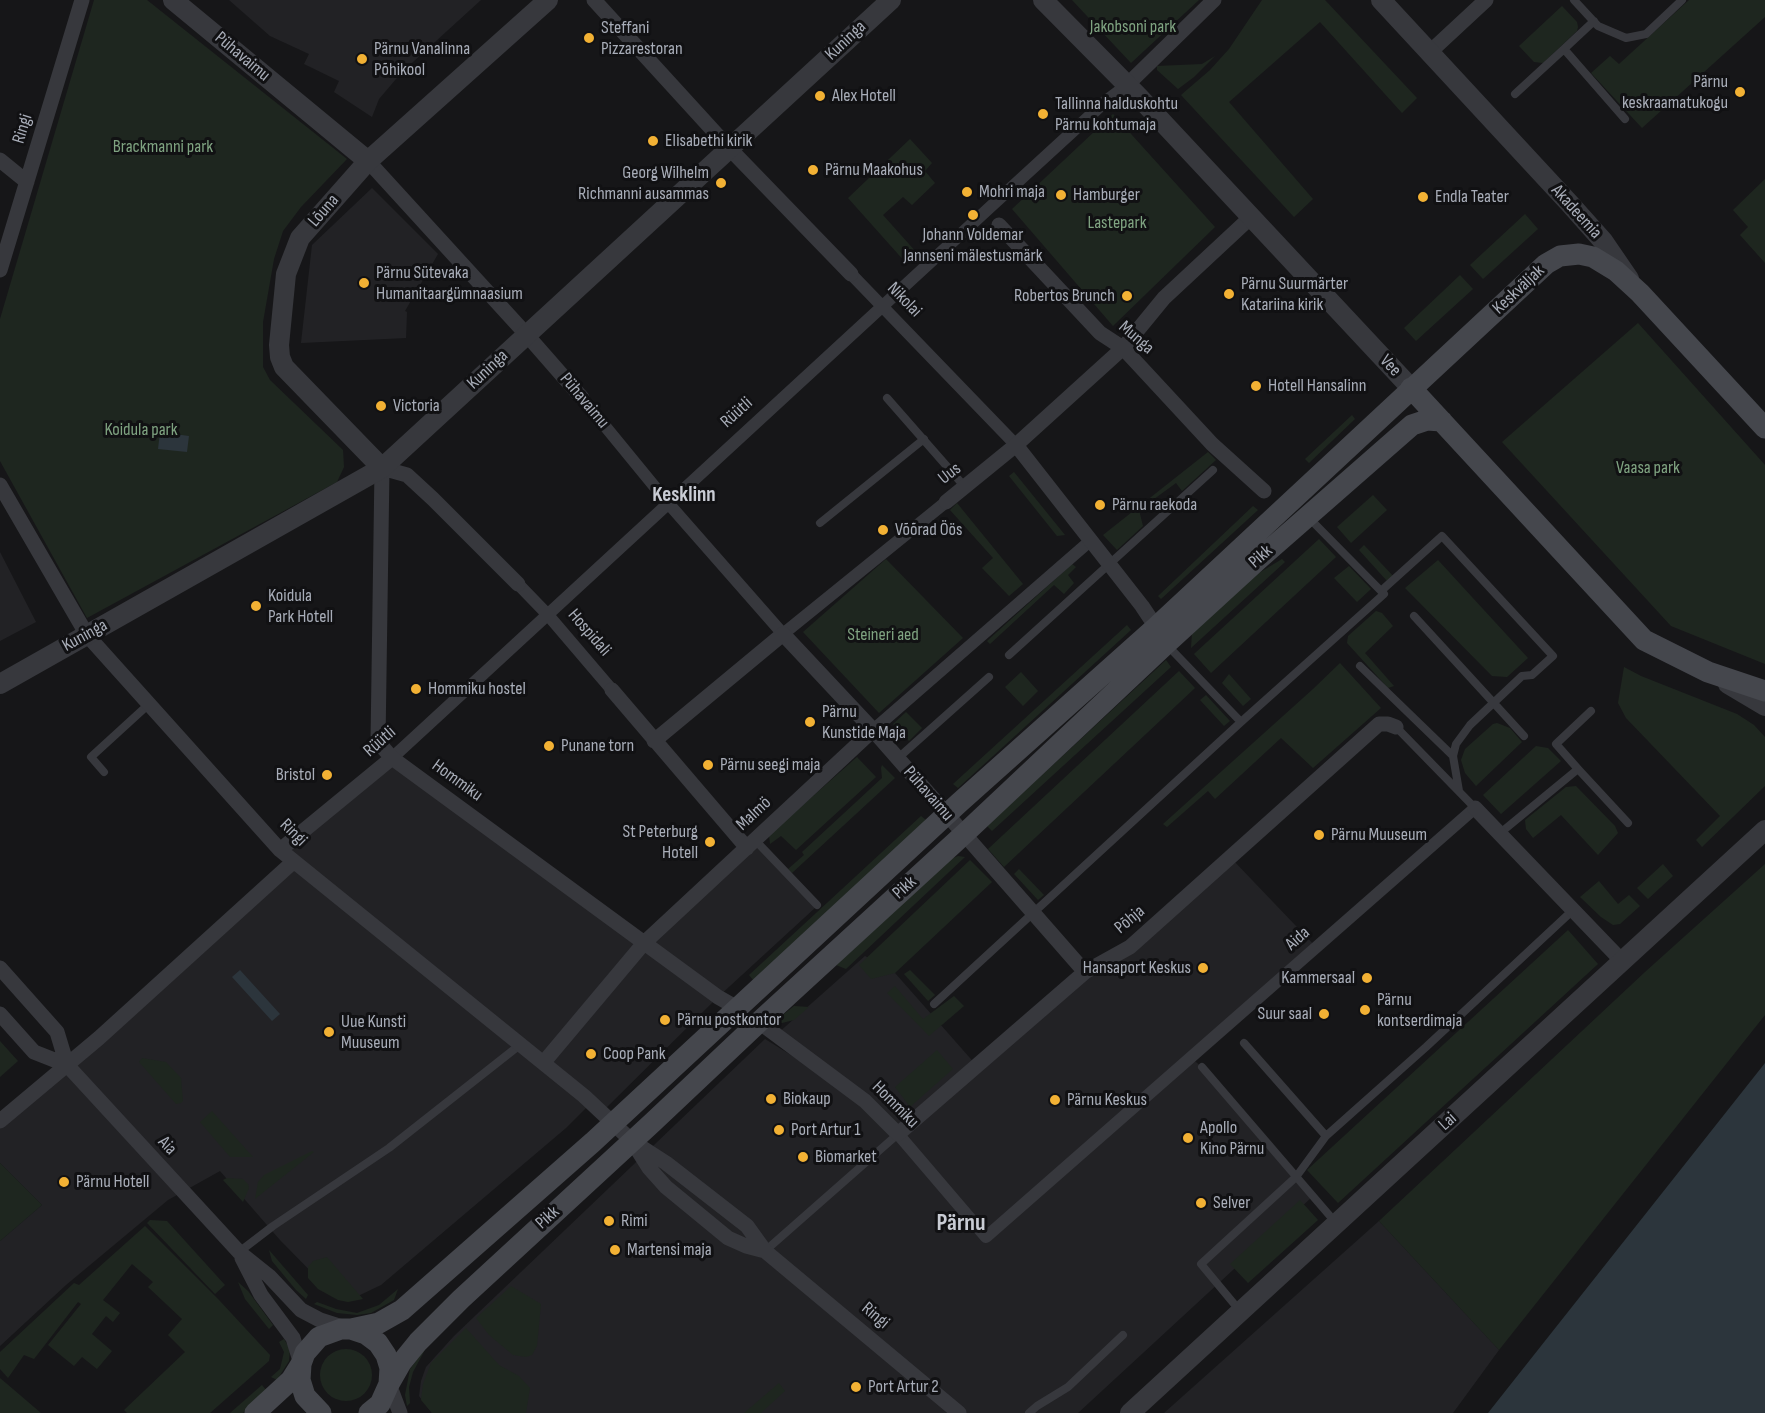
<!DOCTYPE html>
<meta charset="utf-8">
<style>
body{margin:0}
canvas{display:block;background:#161618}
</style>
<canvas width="1765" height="1413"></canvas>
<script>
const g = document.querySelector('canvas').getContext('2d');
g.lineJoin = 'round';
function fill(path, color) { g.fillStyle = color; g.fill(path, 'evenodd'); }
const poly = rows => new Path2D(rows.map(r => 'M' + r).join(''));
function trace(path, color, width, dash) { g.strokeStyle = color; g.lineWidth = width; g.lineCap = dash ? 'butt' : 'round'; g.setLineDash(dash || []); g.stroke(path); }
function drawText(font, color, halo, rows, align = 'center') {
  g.font = font + ' "Sofia Sans Condensed",sans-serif'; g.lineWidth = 6; g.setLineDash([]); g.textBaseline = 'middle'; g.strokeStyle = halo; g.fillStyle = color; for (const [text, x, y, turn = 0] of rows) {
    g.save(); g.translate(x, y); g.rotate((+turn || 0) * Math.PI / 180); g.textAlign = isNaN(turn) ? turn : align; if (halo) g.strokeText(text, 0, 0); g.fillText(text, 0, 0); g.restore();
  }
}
fill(poly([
 [229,0,481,0,402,72,379,99,372,117,334,92,339,81,304,64,309,54,270,36],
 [372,188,438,254,405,311,407,312,406,338,301,343,312,245],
 [0,552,36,622,0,641],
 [392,758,644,943,754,842,816,907,718,997,602,1112,591,1103,566,1128,381,1285,360,1295,334,1295,280,1240,220,1171,168,1200,66,1285,0,1346,0,1241,42,1205,0,1163,0,1121,293,862,280,850],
 [1231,858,1317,948,1191,1058,1202,1067,1312,1197,1078,1413,432,1413,419,1396,421,1381,426,1367,454,1336,765,1039,857,1096,777,1034,865,956,895,973,977,1066,1085,972,1130,947],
 [1379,1221,1499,1350,1453,1413,1164,1413]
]), '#222225');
fill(poly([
 [94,0,147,0,347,159,301,207,283,231,274,259,263,322,263,367,270,380,343,450,344,467,337,482,87,618,0,461,0,319],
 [1072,0,1199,0,1131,63],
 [1262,0,1325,0,1417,98,1402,113,1320,22,1229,102,1313,199,1294,217,1181,95,1210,70,1229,49],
 [1689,0,1765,0,1765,17,1642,128,1591,73,1610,56,1619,64],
 [1562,6,1577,22,1578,27,1577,31,1543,63,1534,62,1519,46],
 [1215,56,1194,77,1178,89,1157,70,1157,66,1202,64],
 [1113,114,1215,227,1113,326,1012,209],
 [910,139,932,163,925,171,935,183,912,205,903,197,883,215,917,253,906,263,848,198],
 [1765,179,1765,263,1740,235,1748,227,1733,210],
 [1525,214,1538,229,1483,279,1470,265],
 [1460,275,1473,289,1416,341,1404,328],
 [1638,323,1765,465,1765,664,1671,626,1502,442],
 [1352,415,1355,419,1309,463,1305,459],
 [1208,452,1216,460,1182,491,1176,483,1139,510,1143,526,1117,550,1103,535],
 [1014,472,1065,535,1057,536,1009,476],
 [1373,495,1387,510,1351,543,1337,527],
 [957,503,1023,584,1009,596,982,568,993,558,950,510],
 [1253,506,1258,510,1161,599,1158,596],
 [1319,539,1336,557,1211,673,1194,654],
 [1364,545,1394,577,1387,581,1359,550],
 [886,559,963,638,879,713,803,632],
 [1282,559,1285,562,1191,648,1192,633,1254,576],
 [1438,560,1528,658,1507,677,1492,676,1405,588],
 [1072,564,1076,567,1068,575,1074,583,1064,594,1054,585,990,644,987,641],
 [1349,566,1371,589,1357,602,1334,578],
 [1376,611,1382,613,1393,626,1365,653,1394,686,1388,688,1347,643,1348,636],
 [1127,625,1131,630,958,788,953,784],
 [1166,660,1171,667,992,831,987,826],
 [1340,663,1381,708,1313,768,1281,738,1215,799,1208,791,1167,827,1163,824,1313,689],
 [1624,667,1641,676,1737,714,1754,725,1765,737,1765,786,1702,847,1696,840,1720,816,1626,718,1618,703],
 [1179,671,1195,688,1004,867,988,849],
 [1021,672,1038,691,1023,706,1005,687],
 [1229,674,1251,699,1243,706,1222,683],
 [1206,695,1230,721,1224,726,1200,700],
 [906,712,922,728,909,741,893,724],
 [1497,723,1510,728,1522,742,1476,786,1465,773,1461,760,1465,749,1493,724],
 [1536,746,1548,748,1561,761,1501,814,1483,795],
 [857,757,876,777,796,850,781,836,770,844,769,835],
 [882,765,895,778,792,873,788,869,804,855,802,852,882,778,881,768],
 [1576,786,1615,826,1618,833,1598,855,1561,815,1533,838,1526,829,1525,820,1566,787],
 [921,816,926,820,754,981,749,975],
 [958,856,965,857,846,969,836,965,951,859],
 [970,860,992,882,895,973,871,979,859,965],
 [1663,864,1673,876,1648,899,1637,888],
 [1765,864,1765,1015,1499,1350,1379,1221,1645,972],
 [1019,869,1044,895,1038,900,1014,874],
 [1599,881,1618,904,1629,895,1640,906,1620,924,1613,925,1601,917,1580,897],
 [1568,930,1598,964,1338,1203,1307,1170],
 [910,970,935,995,928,1001,904,974],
 [895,986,923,1019,954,996,964,1006,929,1036,887,993],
 [794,1006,809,1007,794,1020,778,1024,774,1022],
 [0,1041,18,1061,0,1077],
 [937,1050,953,1069,910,1107,895,1087],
 [142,1058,166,1062,181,1078,183,1101,181,1103,176,1104,139,1062],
 [212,1111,253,1157,230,1157,200,1122],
 [312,1151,314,1152,255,1199,258,1182,264,1175],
 [0,1163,42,1205,0,1241],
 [227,1178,243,1179,248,1184,249,1188,243,1202,223,1180],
 [1300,1200,1318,1220,1248,1283,1230,1264],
 [150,1220,167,1221,225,1285,215,1294,147,1223],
 [145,1226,219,1300,270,1355,269,1361,210,1413,127,1413,124,1410,185,1352,168,1335,182,1319,148,1287,153,1282,132,1264,103,1300,120,1313,113,1322,106,1316,92,1334,112,1351,97,1369,82,1357,74,1366,48,1345,81,1304,78,1302,34,1359,24,1355,8,1378,0,1369,0,1352,74,1283,79,1285],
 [269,1250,308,1295,306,1299,296,1290,272,1261],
 [327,1257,363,1299,348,1302,338,1300,318,1289,308,1278,308,1267,313,1261],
 [238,1282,248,1291,273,1325,269,1329,245,1299],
 [511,1286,541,1304,537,1346,532,1355,526,1357,513,1355,489,1335,476,1318],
 [398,1289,394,1300,371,1313,357,1315,337,1313,314,1304,317,1302,336,1309,357,1313,379,1305],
 [466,1328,499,1365,519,1376,530,1388,526,1413,432,1413,421,1400,423,1384,431,1363],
 [284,1339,290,1349,289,1361,277,1380,271,1377,280,1369,284,1352,279,1342],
 [427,1346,413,1372,409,1387,410,1403,407,1406,405,1395,410,1369],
 '320 1375a26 26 0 1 1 52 0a26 26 0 1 1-52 0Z',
 [0,1378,41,1413,0,1413],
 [779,1383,785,1391,761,1413,744,1413],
 [262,1385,267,1391,243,1413,230,1413]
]), '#1e261f');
fill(poly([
 [160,432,189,436,187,452,158,449],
 [240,970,280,1014,272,1021,232,977],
 [1765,1063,1765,1413,1488,1413,1522,1370]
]), '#2c353c');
trace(poly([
 [1574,0,1598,26,1626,38,1646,34,1682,0],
 [1564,49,1594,21],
 [1515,94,1564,49,1625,119],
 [887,398,965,487],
 [820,523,924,439],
 [1381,591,1442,536,1553,656,1532,675,1522,676,1470,725,1456,744,1453,756,1459,791],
 [1414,616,1524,736],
 [1167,645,1241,722],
 [1009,655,1213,470],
 [1360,666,1453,756],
 [1396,727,1475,808],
 [897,759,989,677],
 [1578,769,1556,744,1591,711],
 [104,772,91,757,149,704],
 [1499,834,1578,769,1628,823],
 [755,840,817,905],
 [934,1004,1241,722,1384,594,1309,518],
 [1244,1043,1326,1136,1426,1047,1572,911],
 [1202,1067,1336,1223],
 [765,1251,898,1134],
 [239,1252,273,1226,389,1148,521,1044],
 [1240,1311,1201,1264,1296,1177,1326,1136],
 [1029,1413,1037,1406,1068,1387,1123,1335]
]), '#37383d', 8);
trace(poly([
 [851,274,1016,445],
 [582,398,668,503,783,634,946,502],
 [518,584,548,615,612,690],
 [873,730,1090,541],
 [392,758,987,210,1107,100,1127,85],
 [898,1134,986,1237,1475,808]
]), '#37383d', 12);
trace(poly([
 [594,0,730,149,851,274],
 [1430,52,1486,0],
 [1127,85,1214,0],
 [0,160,27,182],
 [368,161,526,334,582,398],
 [999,225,1100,333,1123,348,1212,444,1264,491],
 [0,270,82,0],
 [1016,445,1142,606,1160,633],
 [0,485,87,635,280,850,584,1096,632,1141,649,1168,666,1187,728,1238,746,1246,765,1251],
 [946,502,1016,445,1123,348,1164,298,1251,217],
 [518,584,433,499,407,475,382,468,378,742,392,758,718,997,739,1009],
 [612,690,747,848],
 [654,741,783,634,873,730,1085,972],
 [1475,808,1622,961],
 [280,850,392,758],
 [0,968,57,1032,67,1065],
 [0,1014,34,1052,67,1065,239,1252,269,1276,301,1310,320,1320,345,1328],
 [759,1022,865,1101,898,1134,1085,972,1130,947,1379,724,1388,724,1396,727],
 [544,1062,644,943,873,730],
 [0,1121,99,1038,293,862],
 [635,1143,666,1163,747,1226,765,1251,959,1413],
 [242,1258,261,1295,293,1338,301,1364],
 [389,1384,400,1413]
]), '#37383d', 15);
trace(poly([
 [173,0,368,161],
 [1043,0,1139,97,1411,388],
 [1381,0,1570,204,1603,241,1629,279],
 [382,468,284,367,280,357,279,345,286,274,300,238,368,161,548,0],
 [0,684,382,468,891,0],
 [1728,684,1765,706],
 [1130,1413,1765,830]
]), '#37383d', 20);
trace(poly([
 [1411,388,1644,640,1708,672,1765,691],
 [351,1329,379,1323,402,1310,593,1142,959,803,1156,627,1546,264,1560,256,1579,254,1593,257,1616,271,1640,293,1765,428],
 [389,1384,401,1363,418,1342,461,1299,652,1123,759,1022,963,835,1166,644,1259,559,1412,425,1427,420,1442,421],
 [255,1413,291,1380,301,1364],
 [321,1413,305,1396,300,1380,301,1364,305,1353,319,1337,341,1329,351,1329,366,1334,378,1343,386,1355,390,1368,389,1384,380,1404,369,1413]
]), '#45474d', 21);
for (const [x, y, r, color] of [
 [589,38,6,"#f2b134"],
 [362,59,6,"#f2b134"],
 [1740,92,6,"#f2b134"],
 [820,96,6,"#f2b134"],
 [1043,114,6,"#f2b134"],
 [653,141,6,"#f2b134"],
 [813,170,6,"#f2b134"],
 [721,183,6,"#f2b134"],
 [967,192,6,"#f2b134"],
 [1061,195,6,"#f2b134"],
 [1423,197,6,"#f2b134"],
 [973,215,6,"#f2b134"],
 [364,283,6,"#f2b134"],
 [1229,294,6,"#f2b134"],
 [1127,296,6,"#f2b134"],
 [1256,386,6,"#f2b134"],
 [381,406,6,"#f2b134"],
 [1100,505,6,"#f2b134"],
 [883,530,6,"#f2b134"],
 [256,606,6,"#f2b134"],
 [416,689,6,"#f2b134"],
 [810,722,6,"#f2b134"],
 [549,746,6,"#f2b134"],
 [708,765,6,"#f2b134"],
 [327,775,6,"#f2b134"],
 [1319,835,6,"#f2b134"],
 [710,842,6,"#f2b134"],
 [1203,968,6,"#f2b134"],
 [1367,978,6,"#f2b134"],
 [1365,1010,6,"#f2b134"],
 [1324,1014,6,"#f2b134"],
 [665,1020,6,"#f2b134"],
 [329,1032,6,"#f2b134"],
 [591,1054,6,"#f2b134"],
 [771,1099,6,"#f2b134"],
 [1055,1100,6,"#f2b134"],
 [779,1130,6,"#f2b134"],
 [1188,1138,6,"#f2b134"],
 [803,1157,6,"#f2b134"],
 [64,1182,6,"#f2b134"],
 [1201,1203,6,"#f2b134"],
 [609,1221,6,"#f2b134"],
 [615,1250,6,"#f2b134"],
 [856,1387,6,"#f2b134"]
]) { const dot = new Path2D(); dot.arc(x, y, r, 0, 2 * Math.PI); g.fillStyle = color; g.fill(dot); trace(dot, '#111113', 2); }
drawText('18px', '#7fa381', '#111113', [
 ["Jakobsoni park",1133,27],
 ["Brackmanni park",163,147],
 ["Lastepark",1117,223],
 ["Koidula park",141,430],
 ["Vaasa park",1648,468],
 ["Steineri aed",883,635]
]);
drawText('18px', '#a8adb8', '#111113', [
 ["Steffani",601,28],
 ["Pizzarestoran",601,49],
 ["Pärnu Vanalinna",374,49],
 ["Põhikool",374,70],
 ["Pärnu",1728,82,"right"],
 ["keskraamatukogu",1728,103,"right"],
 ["Alex Hotell",832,96],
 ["Tallinna halduskohtu",1055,104],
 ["Pärnu kohtumaja",1055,125],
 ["Elisabethi kirik",665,141],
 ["Pärnu Maakohus",825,170],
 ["Georg Wilhelm",709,173,"right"],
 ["Richmanni ausammas",709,194,"right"],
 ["Mohri maja",979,192],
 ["Hamburger",1073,195],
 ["Endla Teater",1435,197],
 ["Johann Voldemar",973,235,"center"],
 ["Jannseni mälestusmärk",973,256,"center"],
 ["Pärnu Sütevaka",376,273],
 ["Humanitaargümnaasium",376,294],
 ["Pärnu Suurmärter",1241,284],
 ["Katariina kirik",1241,305],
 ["Robertos Brunch",1115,296,"right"],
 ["Hotell Hansalinn",1268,386],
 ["Victoria",393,406],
 ["Pärnu raekoda",1112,505],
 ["Võõrad Öös",895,530],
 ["Koidula",268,596],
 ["Park Hotell",268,617],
 ["Hommiku hostel",428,689],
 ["Pärnu",822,712],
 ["Kunstide Maja",822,733],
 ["Punane torn",561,746],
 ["Pärnu seegi maja",720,765],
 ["Bristol",315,775,"right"],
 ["St Peterburg",698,832,"right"],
 ["Hotell",698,853,"right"],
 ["Pärnu Muuseum",1331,835],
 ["Hansaport Keskus",1191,968,"right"],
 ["Kammersaal",1355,978,"right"],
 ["Pärnu",1377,1000],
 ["kontserdimaja",1377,1021],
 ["Suur saal",1312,1014,"right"],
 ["Pärnu postkontor",677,1020],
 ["Uue Kunsti",341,1022],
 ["Muuseum",341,1043],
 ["Coop Pank",603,1054],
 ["Biokaup",783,1099],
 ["Pärnu Keskus",1067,1100],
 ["Apollo",1200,1128],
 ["Kino Pärnu",1200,1149],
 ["Port Artur 1",791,1130],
 ["Biomarket",815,1157],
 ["Pärnu Hotell",76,1182],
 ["Selver",1213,1203],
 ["Rimi",621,1221],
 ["Martensi maja",627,1250],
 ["Port Artur 2",868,1387]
], 'left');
drawText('18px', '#a8adb8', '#111113', [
 ["Kuninga",846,41,-43],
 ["Pühavaimu",242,57,40],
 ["Ringi",23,129,-73],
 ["Lõuna",324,211,-49],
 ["Akadeemia",1576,212,48],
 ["Keskväljak",1519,290,-43],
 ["Nikolai",904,300,46],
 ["Munga",1136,338,41],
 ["Vee",1390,366,47],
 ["Kuninga",488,370,-43],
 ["Pühavaimu",584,401,50],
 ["Rüütli",737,413,-42],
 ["Uus",950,474,-38],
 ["Pikk",1261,557,-41],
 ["Hospidali",589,633,49],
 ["Kuninga",85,636,-29],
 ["Rüütli",380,742,-41],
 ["Hommiku",457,781,36],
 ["Pühavaimu",928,794,49],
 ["Malmö",754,814,-43],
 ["Ringi",293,833,45],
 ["Pikk",905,888,-42],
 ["Põhja",1130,920,-40],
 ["Aida",1298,939,-41],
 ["Hommiku",895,1105,45],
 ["Lai",1448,1122,-42],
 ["Aia",167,1146,47],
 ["Pikk",548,1218,-42],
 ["Ringi",875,1316,40]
]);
drawText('bold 21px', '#c9ccd4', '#111113', [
 ["Kesklinn",684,496]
]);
drawText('bold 24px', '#c9ccd4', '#111113', [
 ["Pärnu",961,1224]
]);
</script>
